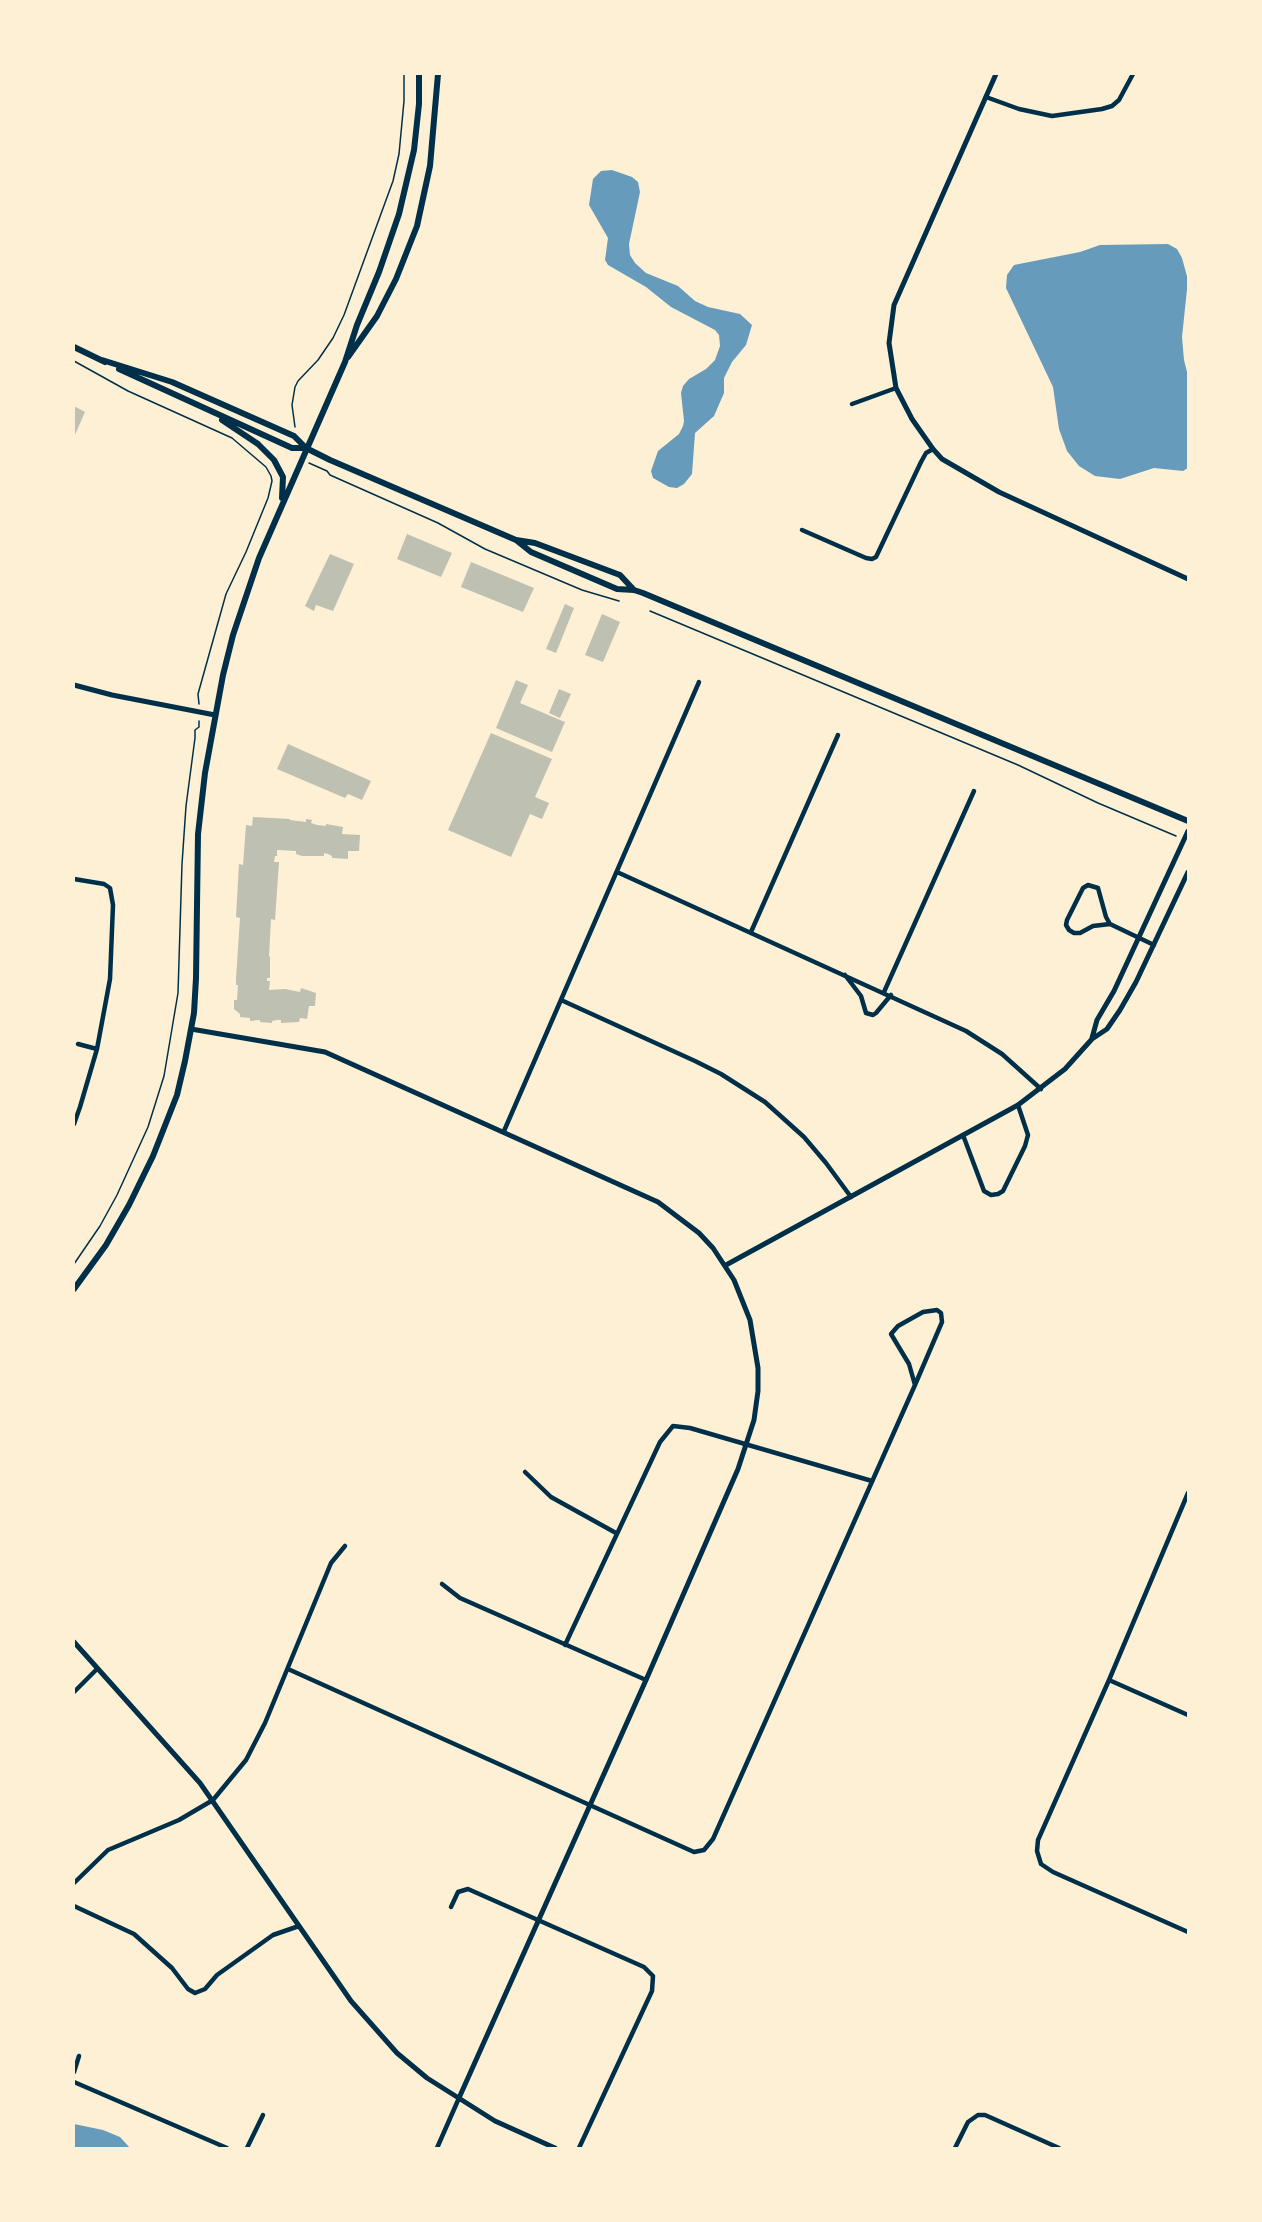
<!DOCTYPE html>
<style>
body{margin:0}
#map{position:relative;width:1262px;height:2222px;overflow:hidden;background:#fdf0d5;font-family:"Work Sans",sans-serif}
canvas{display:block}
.frame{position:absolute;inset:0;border:75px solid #fdf0d5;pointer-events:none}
</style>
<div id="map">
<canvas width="1262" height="2222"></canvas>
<div class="frame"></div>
</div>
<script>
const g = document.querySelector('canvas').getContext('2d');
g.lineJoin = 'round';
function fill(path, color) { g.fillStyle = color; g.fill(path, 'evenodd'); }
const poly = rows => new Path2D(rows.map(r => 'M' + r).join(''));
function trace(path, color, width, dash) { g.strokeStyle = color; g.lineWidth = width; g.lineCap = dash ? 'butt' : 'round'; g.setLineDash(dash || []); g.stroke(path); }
fill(poly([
 [612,170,632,177,638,182,640,192,629,244,630,255,635,263,646,273,678,286,695,301,708,307,740,314,752,325,746,345,732,362,724,378,724,393,714,416,695,433,692,474,684,484,677,488,669,487,653,478,651,471,658,451,679,434,683,426,684,421,681,393,683,386,689,379,706,369,715,360,720,346,719,335,715,330,671,307,646,287,608,265,605,260,608,238,589,205,593,179,601,171],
 [1168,244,1177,249,1182,258,1188,280,1182,337,1184,360,1188,376,1188,468,1183,471,1154,468,1120,479,1095,476,1079,466,1067,451,1059,429,1053,387,1006,288,1007,275,1014,265,1080,252,1100,245],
 [74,2124,103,2130,120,2137,130,2148,74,2148]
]), '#669bbc');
fill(poly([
 [74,406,85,412,74,437],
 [407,534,452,553,441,577,397,559],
 [330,554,354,564,333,611,316,605,314,611,305,606],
 [471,562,534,588,523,612,461,587],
 [565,604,574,608,556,653,546,649],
 [602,614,620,622,603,662,585,655],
 [516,680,528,685,520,703,565,722,552,752,496,728],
 [559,689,571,694,560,718,549,713],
 [491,733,552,759,535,797,549,803,542,819,530,814,511,857,448,830],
 [288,744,371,781,362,800,348,794,345,798,277,769],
 [253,817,290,819,290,820,306,822,306,819,312,820,311,823,317,825,326,826,326,824,343,827,342,834,360,835,359,851,348,851,348,859,332,858,332,856,328,854,324,853,324,856,302,856,296,854,296,851,277,850,277,856,275,856,274,862,279,862,275,920,271,919,269,956,270,957,270,978,267,978,267,981,270,981,269,990,285,989,300,992,301,988,316,993,315,1006,309,1006,307,1019,300,1018,299,1022,281,1023,281,1020,277,1020,272,1021,272,1023,260,1022,260,1020,250,1021,250,1018,240,1017,240,1014,234,1009,234,1000,237,1000,238,985,236,985,236,979,240,918,236,917,239,864,243,865,246,825,252,826]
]), '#bec0b2');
trace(poly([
 [74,361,128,391,232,438,266,467,271,476,272,481,268,498,246,552,226,594,198,694,199,704],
 [295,427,292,405,295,387,298,381,318,360,333,338,344,315,393,181,399,154,404,101,404,74],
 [309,463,327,471,330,475,438,523,485,549,582,590,619,601],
 [650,611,1018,765,1098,803,1176,836],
 [74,1264,100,1226,117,1195,148,1127,164,1076,178,993,182,864,186,806,195,738,195,730,199,727,199,721]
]), '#003049', 1.5);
trace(poly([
 [986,97,1019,109,1052,116,1102,109,1112,106,1119,100,1133,74],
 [852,404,896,388],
 [802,530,866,558,872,559,876,557,921,462,926,453,933,449],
 [617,872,966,1031,1002,1054,1041,1089],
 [74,879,104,884,110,888,113,905,110,979,97,1049,80,1107,74,1124],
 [1110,924,1106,917,1098,888,1088,885,1083,888,1067,920,1066,925,1069,930,1074,933,1080,933,1093,926,1110,924,1154,945],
 [751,932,838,735],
 [845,975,861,996,866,1013,873,1015,876,1013,891,995],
 [884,992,974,791],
 [561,1000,695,1061,721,1074,765,1102,804,1137,826,1163,851,1197],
 [78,1044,97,1049],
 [504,1131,699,682],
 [963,1135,984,1191,991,1195,998,1194,1003,1191,1025,1146,1028,1135,1018,1105],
 [525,1472,551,1497,616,1533],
 [1188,1493,1109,1680,1038,1840,1037,1851,1041,1864,1053,1872,1188,1932],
 [442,1584,460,1598,646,1680],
 [565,1645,660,1442,673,1426,690,1428,872,1481],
 [288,1669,694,1852,704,1850,713,1839,915,1385,942,1322,941,1313,937,1310,923,1312,898,1326,891,1334,909,1364,915,1385],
 [1109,1680,1188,1715],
 [74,1692,97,1669],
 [74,1883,108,1850,179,1820,213,1800,246,1760,265,1723,331,1563,345,1546],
 [74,1906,134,1934,172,1968,188,1989,195,1993,205,1989,217,1975,273,1935,299,1926],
 [451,1907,458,1892,468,1889,644,1967,653,1976,652,1991,579,2148],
 [74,2072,79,2056],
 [74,2082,227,2148],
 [247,2148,263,2115],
 [437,2148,459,2098],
 [955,2148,968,2122,978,2115,985,2115,1059,2148]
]), '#003049', 4.5);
trace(poly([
 [996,74,894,305,889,343,896,388,912,419,933,449,942,459,999,492,1188,579],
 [74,685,112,695,215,715],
 [191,1029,325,1052,658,1202,699,1233,713,1248,734,1280,750,1320,758,1368,758,1391,754,1420,738,1469,646,1680,459,2098],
 [1092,1038,1097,1020,1114,991,1188,831],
 [726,1265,1018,1105,1065,1069,1092,1039,1107,1029,1120,1010,1136,982,1188,872],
 [74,1642,200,1783,351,2001,397,2053,427,2078,495,2121,555,2148]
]), '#003049', 5);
trace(poly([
 [74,347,105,362],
 [348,357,377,316,396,279,417,226,430,166,438,74],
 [102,360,172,382,294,436,306,448,330,460,516,540,535,543,620,575,634,590],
 [119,369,292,448,305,448],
 [222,420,258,444,274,460,283,477,282,498],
 [516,540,531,552,617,589,634,590,643,593,1188,821],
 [74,1289,106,1245,129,1205,153,1156,177,1095,185,1061,194,1013,196,978,198,834,205,773,223,675,233,635,259,558,345,362,357,325,379,272,399,214,414,150,419,104,419,74]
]), '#003049', 6);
</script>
